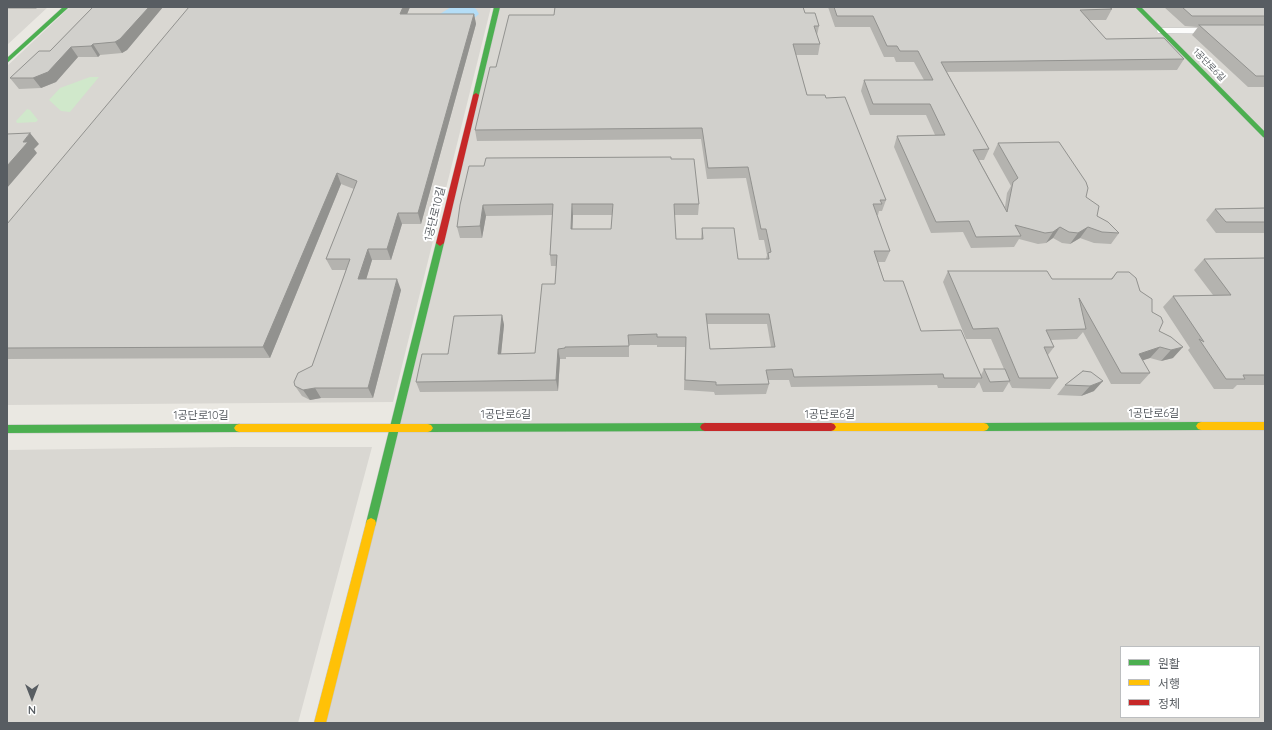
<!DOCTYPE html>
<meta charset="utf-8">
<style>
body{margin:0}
#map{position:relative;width:1272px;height:730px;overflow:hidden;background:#eae8e2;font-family:Quicksand,"Noto Sans KR",sans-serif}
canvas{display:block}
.frame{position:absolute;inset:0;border:8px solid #585d62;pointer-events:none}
.legend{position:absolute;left:1120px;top:646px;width:140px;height:72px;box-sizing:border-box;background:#fff;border:1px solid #bcbec0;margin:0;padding:5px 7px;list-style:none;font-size:12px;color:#585d62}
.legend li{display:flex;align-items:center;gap:8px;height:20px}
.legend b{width:20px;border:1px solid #bcbec0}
.north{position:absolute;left:12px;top:678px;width:40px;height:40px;-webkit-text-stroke:3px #fff;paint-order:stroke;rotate:180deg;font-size:11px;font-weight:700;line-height:16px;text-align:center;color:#585d62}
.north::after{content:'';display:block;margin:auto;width:14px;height:18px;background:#585d62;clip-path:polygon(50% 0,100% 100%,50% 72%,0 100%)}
</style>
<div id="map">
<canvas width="1272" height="730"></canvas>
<div class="frame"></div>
<ul class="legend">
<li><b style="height:5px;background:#4caf50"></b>원활</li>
<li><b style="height:5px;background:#ffc107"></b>서행</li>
<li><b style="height:5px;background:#c62828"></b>정체</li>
</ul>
<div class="north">N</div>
</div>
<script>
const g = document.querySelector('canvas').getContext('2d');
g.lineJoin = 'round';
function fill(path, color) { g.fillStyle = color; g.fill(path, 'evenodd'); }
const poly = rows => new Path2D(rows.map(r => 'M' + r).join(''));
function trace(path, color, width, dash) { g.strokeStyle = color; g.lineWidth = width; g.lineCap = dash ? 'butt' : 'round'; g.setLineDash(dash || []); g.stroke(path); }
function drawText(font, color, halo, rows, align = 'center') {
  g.font = font + ' Quicksand,"Noto Sans KR",sans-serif'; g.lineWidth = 4; g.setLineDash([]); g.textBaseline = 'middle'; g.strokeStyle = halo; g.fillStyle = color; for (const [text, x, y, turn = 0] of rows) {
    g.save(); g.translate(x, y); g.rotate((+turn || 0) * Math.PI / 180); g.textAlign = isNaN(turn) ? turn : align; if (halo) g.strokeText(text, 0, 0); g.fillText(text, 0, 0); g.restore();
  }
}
fill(poly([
 [7,7,48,7,7,45],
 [70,7,491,7,393,402,7,405,7,66],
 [497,7,1265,7,1265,723,320,723],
 [1121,647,1259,647,1259,717,1121,717],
 [235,447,372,447,298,723,7,723,7,450]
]), '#d9d7d2');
fill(poly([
 [90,77,99,77,70,112,61,111,49,100,60,88],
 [27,109,30,110,38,120,36,122,17,123,16,121]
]), '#d0e8cb');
fill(poly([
 [451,7,472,7,476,9,479,14,472,20,440,14]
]), '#b4ddf6');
const street = poly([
 [1162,28,1265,28,1265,34,1158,33,1157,31,1158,29,1162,28]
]);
const fast = poly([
 [63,7,69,7,7,63,7,58,63,7],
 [494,7,500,7,479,95,476,97,473,95,494,7],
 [1135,7,1141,7,1265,132,1265,138,1263,137,1135,7],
 [440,240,444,243,376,523,375,526,371,528,367,526,366,523,436,243,440,240],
 [1201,422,1204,423,1206,426,1204,429,1201,430,984,431,981,430,979,427,981,424,984,423,1201,422],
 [705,423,708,424,710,427,708,430,705,431,428,432,425,431,423,428,425,425,428,424,705,423],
 [239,424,242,425,244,428,242,431,239,432,7,433,7,425,239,424]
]);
const slow = poly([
 [1201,422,1265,422,1265,430,1201,430,1198,429,1196,426,1198,423,1201,422],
 [831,423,984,423,987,424,989,427,987,430,984,431,831,431,828,430,826,427,828,424,831,423],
 [239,424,428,424,431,425,433,428,431,431,428,432,239,432,236,431,234,428,236,425,239,424],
 [371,518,375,520,376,523,326,723,314,723,366,523,367,520,371,518]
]);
const jam = poly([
 [476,93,479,95,444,243,440,246,436,243,473,95,476,93],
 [705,423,831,423,834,424,836,427,834,430,831,431,705,431,702,430,700,427,702,424,705,423]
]);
trace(street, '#c7c7c7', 1);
trace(fast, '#c5c6c4', 1);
trace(slow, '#c5c6c4', 1);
trace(jam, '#c5c6c4', 1);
fill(street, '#fcfcfb');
fill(fast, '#4caf50');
fill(slow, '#ffc107');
fill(jam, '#c62828');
fill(poly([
 [7,7,38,7,36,9,8,9,7,10],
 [93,7,163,7,127,50,122,53,100,55,98,57,78,57,56,82,41,88,19,89,10,78,50,51],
 [410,7,407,14,474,14,476,24,421,224,402,224,391,260,372,260,366,279,401,290,373,398,321,398,310,400,302,396,295,386,312,366,346,270,332,270,326,259,354,189,341,184,270,358,7,359,7,224],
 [828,7,1109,7,1112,9,1106,20,1089,20,1106,39,1184,59,1177,70,947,72,989,149,984,160,979,160,1005,207,1007,193,1011,186,993,154,998,143,1086,197,1097,216,1119,233,1111,244,1094,243,1080,238,1070,244,1062,243,1053,238,1046,243,1038,244,1019,239,1014,247,971,248,963,232,931,233,894,147,897,136,935,135,926,115,870,115,861,91,864,80,924,80,914,62,896,62,894,57,884,57,870,27,835,27],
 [1164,7,1265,7,1265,87,1248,87,1192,35,1198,27,1185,26],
 [805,13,819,26,817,35,820,44,818,55,796,55,807,95,826,98,886,200,882,211,879,211,878,215,877,215,890,251,885,262,878,262,884,281,921,331,981,375,984,369,1004,369,991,339,966,339,943,282,948,271,1052,279,1111,279,1117,272,1140,291,1152,312,1159,331,1171,337,1173,358,1161,361,1150,358,1142,360,1150,373,1140,384,1111,384,1083,332,1077,339,1051,340,1054,347,1048,355,1058,378,1050,389,1012,388,1009,382,1003,392,983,392,979,382,975,388,938,388,937,385,791,387,789,380,768,380,769,384,766,394,715,395,714,392,684,390,685,347,657,347,657,345,629,345,629,357,566,357,566,359,560,359,558,391,420,392,416,382,448,354,502,315,504,325,501,354,535,353,555,284,556,266,551,266,550,255,552,215,486,216,482,238,460,238,457,227,484,166,671,159,699,204,698,215,674,215,676,239,701,239,702,228,738,259,766,259,767,255,764,240,759,240,746,178,707,179,701,139,477,141,475,130,496,67,554,15],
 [573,215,612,215,611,229,572,229],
 [707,324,767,324,771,347,710,349],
 [1265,208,1265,233,1216,233,1206,220,1215,209],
 [1265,258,1265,385,1237,385,1233,389,1214,389,1188,350,1190,348,1163,307,1173,296,1213,295,1194,270,1204,259],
 [1083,371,1094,391,1081,396,1057,395,1065,385]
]), '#b4b3af');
fill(poly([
 [149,7,163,7,127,50,122,53,115,42],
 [403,7,410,7,403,24,400,14],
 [474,14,476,24,421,224,418,213],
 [93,44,100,55,98,57,91,46],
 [71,47,78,57,56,82,41,88,33,78],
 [30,133,39,144,34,149,37,153,7,188,7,166,23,142],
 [337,173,341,184,270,358,263,347],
 [572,204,573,215,572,240,571,229],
 [483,205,486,216,482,238,480,226],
 [398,213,402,224,391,260,387,249],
 [1060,227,1053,238,1046,243,1053,232],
 [1088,227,1080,238,1070,244,1078,233],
 [368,249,372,260,363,290,358,279],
 [397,279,401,290,373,398,368,388],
 [502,315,504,325,500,364,498,354],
 [1160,347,1150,358,1129,365,1139,354],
 [1183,347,1173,358,1161,361,1171,350],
 [558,349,560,359,558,391,556,380],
 [1103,381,1094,391,1081,396,1090,386],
 [315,388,321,398,310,400,303,390]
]), '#92928f');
const building = poly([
 [93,7,149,7,120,39,115,42,93,44,91,46,71,47,48,72,33,78,10,78,39,51,50,51,93,7],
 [189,7,403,7,400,14,474,14,418,213,398,213,387,249,368,249,358,279,397,279,368,388,315,388,303,390,295,386,294,382,298,373,312,366,350,259,326,259,357,181,337,173,263,347,7,348,7,224,189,7],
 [555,7,803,7,805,13,815,13,819,26,814,26,820,44,793,44,807,95,825,95,826,98,845,97,886,200,880,200,882,204,873,204,890,251,874,251,884,281,903,281,921,331,961,330,982,378,944,378,943,374,794,377,792,369,766,370,769,384,716,385,716,382,685,380,686,337,657,337,657,334,628,335,629,346,565,347,565,348,558,349,556,380,416,382,422,354,448,354,454,316,502,315,498,354,535,353,542,284,555,284,557,255,550,255,553,204,483,205,480,226,457,227,460,205,469,166,484,166,486,158,671,157,671,159,694,159,699,204,674,204,676,239,703,239,702,228,734,228,738,259,769,259,768,253,771,252,766,229,761,229,748,167,708,168,702,128,475,130,490,67,496,67,509,15,554,15,555,7],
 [572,204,613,204,611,229,571,229,572,204],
 [706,314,769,314,775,347,710,349,706,314],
 [834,7,1109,7,1112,9,1080,10,1106,39,1164,38,1184,59,941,62,989,149,973,150,1007,212,1013,182,1018,178,998,143,1059,142,1086,182,1088,188,1086,197,1099,206,1097,216,1108,222,1119,233,1102,232,1088,227,1078,233,1069,232,1060,227,1053,232,1045,233,1015,225,1021,236,976,237,969,221,936,222,897,136,945,135,930,104,873,104,864,80,933,80,918,51,900,51,897,46,887,46,873,16,837,16,834,7],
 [1182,7,1265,7,1265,16,1192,16,1182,7],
 [1199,25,1265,25,1265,76,1256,76,1199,25],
 [30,133,23,142,28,142,7,166,7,134,30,133],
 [1265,208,1265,222,1226,222,1215,209,1265,208],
 [1265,258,1265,375,1243,375,1245,379,1226,379,1199,339,1204,342,1173,296,1231,295,1204,259,1265,258],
 [948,271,1047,271,1052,279,1112,279,1117,272,1129,272,1136,278,1140,291,1152,299,1152,312,1161,317,1163,322,1159,331,1171,337,1183,347,1171,350,1160,347,1139,354,1150,373,1121,373,1079,298,1086,329,1046,330,1054,347,1044,347,1058,378,1019,378,998,328,973,329,948,271],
 [984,369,1005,369,1010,381,990,382,984,369],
 [1083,371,1091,372,1103,381,1090,386,1065,385,1083,371]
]);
fill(building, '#d1d0cc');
trace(building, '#92928f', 1);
drawText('9px', '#585d62', '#fff', [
 ["1공단로6길",1209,65,46]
]);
drawText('11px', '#585d62', '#fff', [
 ["1공단로10길",435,214,-76],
 ["1공단로6길",1154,414],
 ["1공단로6길",506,415],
 ["1공단로6길",830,415],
 ["1공단로10길",201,416]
]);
</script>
